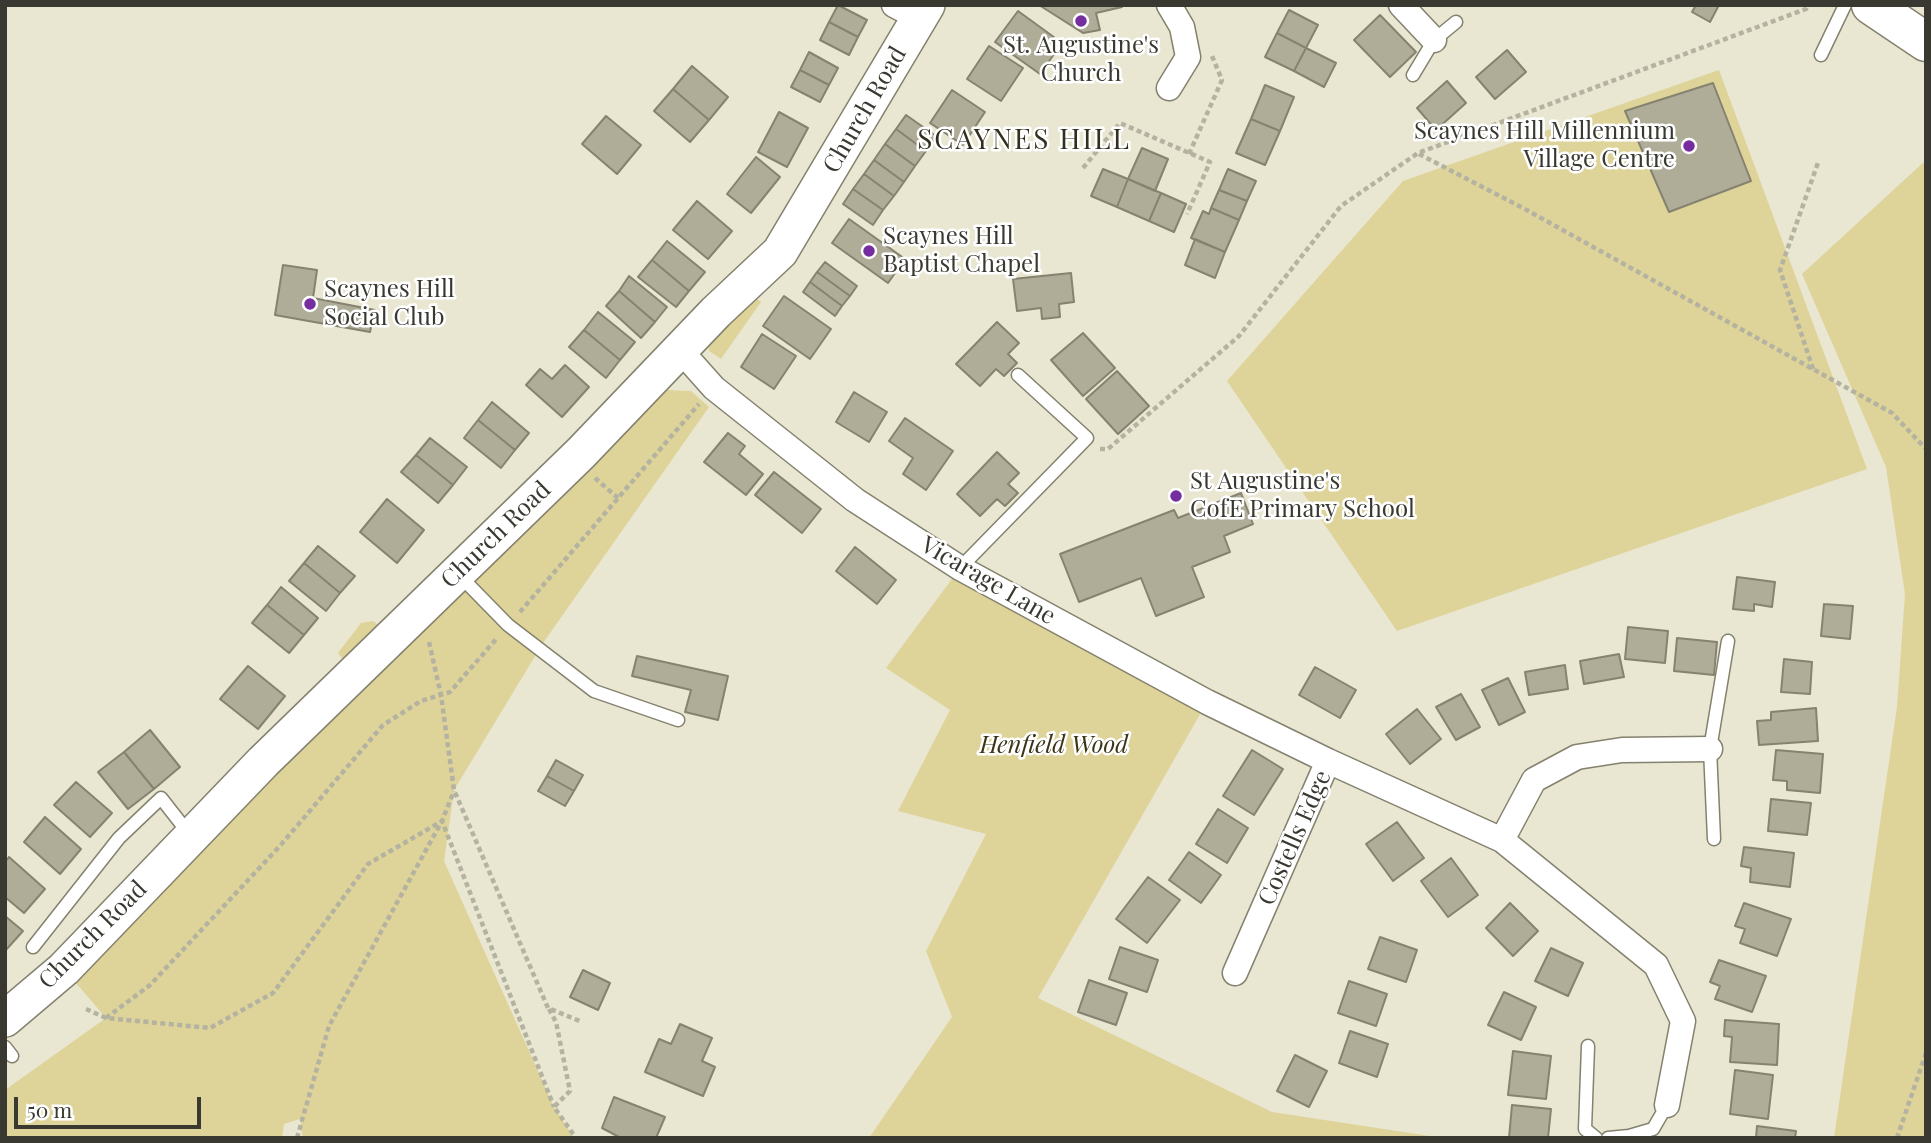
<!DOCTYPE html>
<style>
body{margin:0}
#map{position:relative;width:1931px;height:1143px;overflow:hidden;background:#e9e6d1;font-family:"Playfair Display",serif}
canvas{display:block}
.frame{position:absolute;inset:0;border:7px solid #3a3931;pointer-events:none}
.scale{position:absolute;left:14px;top:1097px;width:187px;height:32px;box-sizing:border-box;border:4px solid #3a3931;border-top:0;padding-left:9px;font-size:21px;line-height:24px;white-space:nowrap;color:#3a3931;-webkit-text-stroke:5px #fff;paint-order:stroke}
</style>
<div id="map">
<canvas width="1931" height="1143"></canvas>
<div class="frame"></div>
<div class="scale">50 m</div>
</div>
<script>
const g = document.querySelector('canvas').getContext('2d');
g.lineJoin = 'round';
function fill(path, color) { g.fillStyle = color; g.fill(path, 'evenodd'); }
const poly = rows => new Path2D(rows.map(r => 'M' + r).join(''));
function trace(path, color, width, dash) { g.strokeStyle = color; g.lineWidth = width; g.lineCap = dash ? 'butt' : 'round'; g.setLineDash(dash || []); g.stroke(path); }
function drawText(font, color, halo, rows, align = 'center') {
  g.font = font + ' "Playfair Display",serif'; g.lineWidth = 5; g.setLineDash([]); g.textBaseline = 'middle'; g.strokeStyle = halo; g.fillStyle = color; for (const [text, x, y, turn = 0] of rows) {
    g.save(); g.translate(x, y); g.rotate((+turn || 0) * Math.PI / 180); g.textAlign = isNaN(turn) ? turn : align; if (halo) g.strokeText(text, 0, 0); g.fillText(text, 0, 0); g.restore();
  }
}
fill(poly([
 [1719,70,1867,469,1397,631,1227,381,1403,181],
 [1926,160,1926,1138,1834,1138,1897,707,1905,594,1886,467,1802,274],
 [742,286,761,302,721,359,709,351,707,340],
 [644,389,691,391,709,407,543,643,454,790,444,861,554,1107,574,1138,303,1138,300,1119,284,1124,282,1138,5,1138,5,1090,106,1018,64,969],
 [960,568,1207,702,1038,998,1272,1112,1443,1138,869,1138,952,1017,926,951,986,834,898,811,950,710,886,668],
 [373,621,381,627,348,667,338,653,361,623]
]), '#ded49a');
const building = poly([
 [838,5,867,20,858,37,829,22,838,5],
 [1039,5,1122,5,1122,7,1096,13,1100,30,1083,33,1039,5],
 [1696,5,1719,5,1710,22,1692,12,1696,5],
 [1289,10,1318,25,1306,48,1277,33,1289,10],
 [1018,11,1062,43,1040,74,995,42,1018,11],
 [1380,15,1416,52,1390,77,1354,40,1380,15],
 [829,22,858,37,849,55,820,40,829,22],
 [1277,33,1306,48,1294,71,1265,57,1277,33],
 [989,46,1023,68,1001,101,967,79,989,46],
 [1306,48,1336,63,1324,87,1294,71,1306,48],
 [1507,50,1526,72,1495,99,1476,77,1507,50],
 [809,52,838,68,829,85,800,70,809,52],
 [692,66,728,97,709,120,673,89,692,66],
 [800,70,829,85,820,102,791,87,800,70],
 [1447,81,1466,103,1436,130,1417,108,1447,81],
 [1713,83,1751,181,1669,212,1625,111,1713,83],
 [1265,85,1294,97,1280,131,1251,119,1265,85],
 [673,89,709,120,690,142,654,111,673,89],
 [952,90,985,112,963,145,930,123,952,90],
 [779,112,808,128,787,167,758,152,779,112],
 [906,115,936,136,926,151,896,129,906,115],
 [606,116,641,145,617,174,582,144,606,116],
 [1251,119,1280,131,1265,165,1236,153,1251,119],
 [896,129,926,151,915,166,885,144,896,129],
 [885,144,915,166,904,182,874,160,885,144],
 [1142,148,1168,159,1155,191,1128,179,1142,148],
 [756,157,780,177,751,213,727,194,756,157],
 [874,160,904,182,894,196,864,174,874,160],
 [1103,169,1128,179,1117,207,1091,196,1103,169],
 [1228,169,1256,181,1247,201,1219,190,1228,169],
 [864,174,894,196,883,210,853,189,864,174],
 [1128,179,1161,193,1149,221,1117,207,1128,179],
 [853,189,883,210,873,225,843,204,853,189],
 [1219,190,1247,201,1239,220,1211,208,1219,190],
 [1161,193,1186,204,1174,232,1149,221,1161,193],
 [697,201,732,231,708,259,673,230,697,201],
 [1211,208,1239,220,1225,252,1191,238,1203,211,1209,214,1211,208],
 [849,219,905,259,888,283,832,243,849,219],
 [1195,239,1225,252,1215,278,1185,265,1195,239],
 [667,241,705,272,689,291,652,260,667,241],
 [652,260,689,291,676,307,638,277,652,260],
 [825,262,857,286,850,296,817,272,825,262],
 [283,265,317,270,313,298,375,310,370,332,275,315,283,265],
 [817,272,850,296,842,306,810,282,817,272],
 [1071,273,1074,302,1059,304,1060,317,1042,319,1041,308,1017,311,1013,279,1071,273],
 [629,276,667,307,655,322,619,291,629,276],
 [810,282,842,306,835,316,803,292,810,282],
 [619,291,655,322,641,338,606,306,619,291],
 [784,296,831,329,810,359,763,326,784,296],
 [598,312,635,342,620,360,584,330,598,312],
 [997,322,1019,343,1008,354,1017,363,1004,376,996,369,980,386,956,364,997,322],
 [584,330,620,360,606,378,569,347,584,330],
 [1083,333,1115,368,1083,396,1051,360,1083,333],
 [762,334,796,356,774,389,741,367,762,334],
 [565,365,589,387,562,417,526,385,540,369,552,379,565,365],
 [1117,371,1149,406,1118,434,1086,399,1117,371],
 [854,392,887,412,869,442,836,422,854,392],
 [492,402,529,433,515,450,478,420,492,402],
 [905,418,953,451,926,490,903,474,913,458,889,441,905,418],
 [478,420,515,450,501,468,464,438,478,420],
 [728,433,745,446,739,454,763,474,746,495,704,462,728,433],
 [430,438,467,467,453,485,416,455,430,438],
 [997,452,1019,473,1008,484,1018,493,1005,506,997,499,980,516,957,494,997,452],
 [416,455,453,485,438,503,401,472,416,455],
 [774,472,821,509,802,533,755,495,774,472],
 [1241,493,1253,524,1224,536,1230,552,1192,567,1204,597,1156,616,1141,578,1079,602,1060,554,1174,510,1178,518,1241,493],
 [387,499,424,530,397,563,360,532,387,499],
 [318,546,355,576,340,593,304,563,318,546],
 [855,547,896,580,877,604,836,571,855,547],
 [304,563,340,593,326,611,289,581,304,563],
 [1737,577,1775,582,1772,607,1754,604,1754,611,1733,609,1737,577],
 [281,587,318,618,304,635,267,605,281,587],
 [1824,604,1853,606,1850,639,1821,636,1824,604],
 [267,605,304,635,289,653,252,623,267,605],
 [1628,627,1668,631,1665,663,1625,659,1628,627],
 [1677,638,1717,642,1714,675,1674,671,1677,638],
 [1619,654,1624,677,1584,684,1580,661,1619,654],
 [637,656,728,676,718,720,685,712,691,690,632,676,637,656],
 [1784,659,1812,662,1810,694,1781,692,1784,659],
 [1565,665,1568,689,1529,695,1525,672,1565,665],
 [248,666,285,696,258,729,220,699,248,666],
 [1315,667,1356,690,1340,718,1299,695,1315,667],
 [1508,678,1525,712,1499,725,1482,690,1508,678],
 [1461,694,1480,727,1456,740,1436,707,1461,694],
 [1816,708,1818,741,1759,745,1757,721,1771,720,1771,712,1816,708],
 [1417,709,1441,739,1410,764,1386,734,1417,709],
 [150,730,180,767,154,789,124,752,150,730],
 [1252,750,1283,769,1254,815,1223,796,1252,750],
 [1776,750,1823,754,1820,793,1787,790,1787,781,1773,780,1776,750],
 [124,752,154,789,128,809,98,772,124,752],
 [556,760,583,775,574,791,547,776,556,760],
 [547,776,574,791,565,806,538,791,547,776],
 [76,782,112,813,90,837,54,805,76,782],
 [1771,799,1811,803,1807,835,1768,831,1771,799],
 [1218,809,1248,828,1227,863,1196,844,1218,809],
 [45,817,81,849,60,874,24,842,45,817],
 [1397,822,1424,858,1393,881,1366,844,1397,822],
 [1744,847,1794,853,1790,887,1750,882,1751,868,1741,866,1744,847],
 [1189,852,1221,875,1201,903,1169,880,1189,852],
 [9,857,45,889,24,913,5,897,5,862,9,857],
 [1451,858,1478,895,1448,917,1421,881,1451,858],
 [1148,877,1180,900,1147,943,1116,919,1148,877],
 [1510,903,1538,931,1513,956,1486,928,1510,903],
 [1744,903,1791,919,1777,956,1740,943,1745,929,1735,926,1744,903],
 [5,916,23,931,5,951,5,916],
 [1380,937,1417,950,1406,982,1368,969,1380,937],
 [1120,947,1158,960,1147,992,1109,979,1120,947],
 [1551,948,1583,963,1568,996,1535,981,1551,948],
 [1719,960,1766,976,1752,1012,1715,999,1720,986,1710,982,1719,960],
 [583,970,610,983,598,1010,570,997,583,970],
 [1089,980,1127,993,1116,1025,1078,1012,1089,980],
 [1349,981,1387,994,1376,1026,1338,1013,1349,981],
 [1504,992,1536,1007,1521,1040,1488,1025,1504,992],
 [1725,1020,1779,1024,1777,1065,1730,1062,1732,1037,1724,1036,1725,1020],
 [680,1024,712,1038,702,1061,715,1067,703,1096,645,1072,659,1039,671,1044,680,1024],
 [1350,1031,1388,1044,1377,1077,1339,1063,1350,1031],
 [1513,1051,1551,1056,1546,1099,1508,1095,1513,1051],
 [1295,1055,1327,1071,1309,1107,1277,1091,1295,1055],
 [1735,1070,1773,1075,1768,1119,1730,1114,1735,1070],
 [614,1097,665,1117,656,1138,621,1138,602,1128,614,1097],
 [1512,1105,1551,1109,1548,1138,1509,1138,1512,1105],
 [1757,1126,1796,1131,1795,1138,1756,1138,1757,1126]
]);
fill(building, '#afac98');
trace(building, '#858370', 2);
const lane = poly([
 [1821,55,1845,5],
 [1413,75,1434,40,1456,22],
 [960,568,1087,438,1018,375],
 [460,576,508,625,594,691,678,720],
 [1714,839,1710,749,1728,641],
 [33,947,119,838,161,798,190,835],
 [1588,1046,1585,1129,1596,1138],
 [5,1047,12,1056],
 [1608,1138,1629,1136,1653,1129,1667,1105]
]);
const street = poly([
 [894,5,919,18],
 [1169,5,1182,27,1188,57,1169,88],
 [1401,5,1434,40],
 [681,351,714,388,855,500,960,568,1207,702,1328,761,1502,840,1656,965,1683,1021,1667,1105],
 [1502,840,1534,780,1577,757,1622,750,1710,749],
 [1235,973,1328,761]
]);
const secondary = poly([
 [5,1019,64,969,263,762,581,453,716,312,780,252,927,5]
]);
const highway = poly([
 [1871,5,1926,42]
]);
trace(lane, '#84816e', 15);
trace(street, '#84816e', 27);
trace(secondary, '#84816e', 38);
trace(highway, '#84816e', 41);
trace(poly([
 [1189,154,1222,80,1212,56],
 [1419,154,1523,208,1892,413,1926,449],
 [1083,168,1120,123,1210,162,1187,214],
 [1813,369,1780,270,1819,160],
 [1100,449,1108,449,1239,336,1341,206,1418,153,1806,9,1808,5],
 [595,478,618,498],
 [520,612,699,404],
 [429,642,441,695,454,790,548,1008,582,1022],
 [86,1009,106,1018,210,1028,273,993,368,864,442,821,554,1107],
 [549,1009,556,1022,570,1091,554,1107,576,1138],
 [106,1018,150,985,279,847,383,725,421,701,450,692,498,637],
 [297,1138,329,1026,442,821,454,791],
 [1897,1138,1926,1053]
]), '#b4b2a0', 4.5, [5, 3.5]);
trace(lane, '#fff', 12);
trace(street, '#fff', 24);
trace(secondary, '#fff', 35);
trace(highway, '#fff', 38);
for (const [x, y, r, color] of [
 [1081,21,7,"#762da0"],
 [1689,146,7,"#762da0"],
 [869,251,7,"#762da0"],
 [310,304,7,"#762da0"],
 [1176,496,7,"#762da0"]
]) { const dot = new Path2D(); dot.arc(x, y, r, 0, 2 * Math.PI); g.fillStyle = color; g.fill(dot); trace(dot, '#fff', 2.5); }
drawText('24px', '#3a3931', '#fff', [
 ["St. Augustine's",1081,46,"center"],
 ["Church",1081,74,"center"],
 ["Scaynes Hill Millennium",1675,132,"right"],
 ["Village Centre",1675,160,"right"],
 ["Scaynes Hill",883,237],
 ["Baptist Chapel",883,265],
 ["Scaynes Hill",324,290],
 ["Social Club",324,318],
 ["St Augustine's",1190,482],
 ["CofE Primary School",1190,510]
], 'left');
drawText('24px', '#3a3931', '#fff', [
 ["Church Road",865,110,-60],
 ["Church Road",496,535,-44],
 ["Vicarage Lane",988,581,30],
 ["Costells Edge",1295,838,-66],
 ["Church Road",93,935,-45]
]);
drawText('italic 24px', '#3a3516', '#fff', [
 ["Henfield Wood",1054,746]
]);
g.letterSpacing = '2px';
drawText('28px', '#312f1e', '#fff', [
 ["SCAYNES HILL",1024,140]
]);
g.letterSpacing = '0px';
</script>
